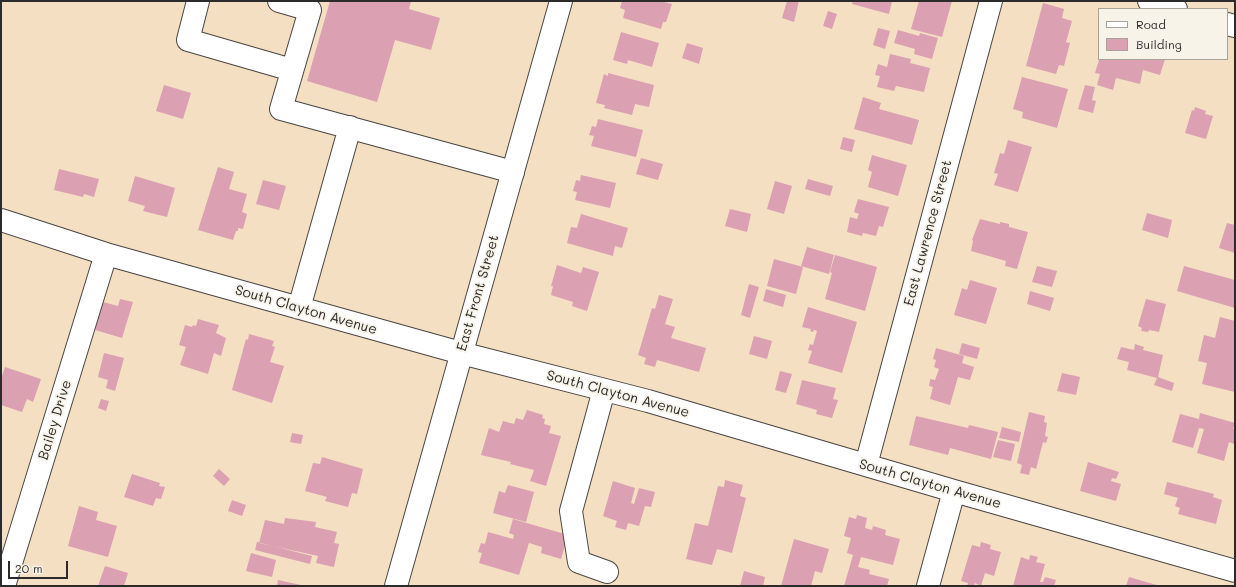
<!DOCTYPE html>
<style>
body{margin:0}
#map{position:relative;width:1236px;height:587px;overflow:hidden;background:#f4dfc3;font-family:Mali,sans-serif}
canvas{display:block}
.frame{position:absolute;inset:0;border:2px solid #2b2b2b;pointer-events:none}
.legend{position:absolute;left:1098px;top:8px;width:130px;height:52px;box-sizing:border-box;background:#f7f3e8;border:1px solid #a5a39c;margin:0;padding:5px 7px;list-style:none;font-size:12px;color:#2b2b2b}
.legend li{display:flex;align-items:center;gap:8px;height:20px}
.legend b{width:20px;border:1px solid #a5a39c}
.scale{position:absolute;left:8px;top:561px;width:60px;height:18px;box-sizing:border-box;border:2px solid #2b2b2b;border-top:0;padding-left:5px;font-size:12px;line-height:14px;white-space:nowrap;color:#2b2b2b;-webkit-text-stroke:3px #f7f3e8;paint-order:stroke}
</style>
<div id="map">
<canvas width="1236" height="587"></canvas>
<div class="frame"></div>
<ul class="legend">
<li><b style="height:5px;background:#fff"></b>Road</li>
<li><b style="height:11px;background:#dba0b2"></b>Building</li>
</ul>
<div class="scale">20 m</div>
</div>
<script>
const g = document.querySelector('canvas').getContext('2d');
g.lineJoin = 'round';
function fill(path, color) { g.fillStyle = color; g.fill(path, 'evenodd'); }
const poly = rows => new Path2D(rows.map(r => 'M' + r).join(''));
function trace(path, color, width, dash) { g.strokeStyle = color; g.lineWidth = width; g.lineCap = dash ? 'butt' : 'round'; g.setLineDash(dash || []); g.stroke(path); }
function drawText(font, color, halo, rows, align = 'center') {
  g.font = font + ' Mali,sans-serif'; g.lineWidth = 3.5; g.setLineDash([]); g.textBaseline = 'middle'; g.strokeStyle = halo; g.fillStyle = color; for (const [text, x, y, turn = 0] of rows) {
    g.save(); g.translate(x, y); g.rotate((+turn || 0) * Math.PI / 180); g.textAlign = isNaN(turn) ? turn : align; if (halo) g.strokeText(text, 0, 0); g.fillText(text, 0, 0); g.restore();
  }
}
fill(poly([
 [330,1,411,1,409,9,440,18,431,50,395,40,377,102,307,81],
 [622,1,660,1,672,4,666,22,663,22,661,29,623,18,625,10,620,8],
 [787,1,799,1,794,22,782,18],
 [853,1,892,1,889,14,852,4],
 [919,1,952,1,942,37,911,29],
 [1043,3,1064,9,1062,18,1072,21,1066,42,1070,43,1064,66,1059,65,1056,74,1026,66],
 [828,11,837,14,832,29,823,26],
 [878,28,890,31,885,49,873,45],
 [898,30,919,36,920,33,938,38,932,59,914,54,915,49,894,43],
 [621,32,659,43,652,67,628,60,627,64,613,60],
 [687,43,703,48,699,64,682,58],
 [890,54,911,59,910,63,930,68,924,92,896,86,894,91,877,87,880,76,875,75,878,64,887,67],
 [1101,59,1165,59,1160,75,1143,70,1140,84,1116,78,1113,90,1097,85,1100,74,1095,73,1099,60],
 [608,73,654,85,649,107,635,104,632,115,604,108,605,105,596,103,604,74,608,76],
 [1022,77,1068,89,1057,128,1022,118,1023,112,1013,109],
 [164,85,191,93,183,119,156,111],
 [1085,85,1095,87,1092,100,1096,101,1093,113,1078,109],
 [863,97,881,103,879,109,919,120,912,145,854,129],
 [1195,107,1206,111,1205,114,1213,116,1206,139,1185,133,1192,110,1194,111],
 [598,119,643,130,636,157,591,146,594,136,589,135,592,126,596,127],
 [843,137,855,140,852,152,840,149],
 [1008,140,1032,147,1018,192,994,185,998,174,994,173,1000,153,1004,154],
 [872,155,907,165,898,196,868,187,872,172,868,170],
 [641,158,663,164,658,180,636,174],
 [218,167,234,172,229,189,247,194,242,212,247,214,243,229,238,228,238,231,236,231,233,240,198,230],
 [59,169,99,179,94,197,84,194,83,197,54,190],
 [581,175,616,183,610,208,575,200,577,192,573,191,576,180,580,181],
 [135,176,175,188,167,217,143,211,145,206,128,201],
 [808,179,833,186,830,196,805,189],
 [263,180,286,186,279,210,256,204],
 [775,181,792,186,784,214,767,209],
 [858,199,889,207,883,227,879,226,876,236,863,233,862,236,847,232,850,217,857,219,859,214,854,212],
 [730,209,751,214,747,232,725,226],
 [1147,213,1172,220,1168,238,1142,230],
 [581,214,628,228,622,248,615,246,613,256,567,243,571,227,577,228],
 [980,219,1000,224,1000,222,1009,224,1009,227,1028,232,1017,269,1005,266,1006,261,971,251,973,241,972,240],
 [1227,223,1235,225,1235,253,1219,248],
 [807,247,834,255,829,274,801,266],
 [835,255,877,267,865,311,825,299,832,273,830,272],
 [774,259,803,267,796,294,767,286],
 [557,265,581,273,583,267,599,272,587,311,572,306,573,302,551,295,553,286,551,286],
 [1037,266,1057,271,1052,287,1032,282],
 [1184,266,1235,280,1235,308,1177,291],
 [970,280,997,288,986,324,954,315,962,288,967,290],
 [749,284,759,287,750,318,741,315],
 [766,289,786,295,783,307,763,301],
 [1030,291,1054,298,1050,311,1027,304],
 [659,295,673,299,665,324,675,327,671,338,706,348,699,372,657,360,655,367,644,364,646,358,638,355,652,308,655,309],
 [120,299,133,302,122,338,95,330,103,302,118,306],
 [1146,299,1166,304,1159,332,1149,330,1148,332,1141,331,1142,328,1138,326],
 [808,307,857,322,842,373,808,363,812,351,808,350,810,344,813,345,817,331,814,330,813,332,810,331,811,329,802,327],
 [1220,317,1235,321,1235,392,1202,384,1207,363,1198,361,1204,335,1215,338],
 [198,319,219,325,216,333,226,338,221,356,214,353,208,374,180,365,186,347,179,345,185,325,192,327,193,325,196,326],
 [249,334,274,341,272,346,275,347,270,362,284,366,272,403,232,390,246,339,248,340],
 [754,336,772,341,767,359,749,354],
 [962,343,980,348,977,359,959,354],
 [1135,344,1144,347,1143,350,1163,355,1158,377,1174,383,1172,391,1154,385,1157,378,1127,370,1129,362,1117,359,1121,347,1134,350],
 [936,348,964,356,962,363,974,367,970,380,958,377,950,405,930,399,933,387,929,386,930,381,930,379,935,380,939,369,934,367,936,360,933,359],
 [104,353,124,358,115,391,106,388,108,380,98,377],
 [5,367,41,379,33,402,27,399,22,412,1,405,1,379],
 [780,371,792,374,786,393,775,390],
 [1062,373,1080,377,1076,395,1057,391],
 [802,380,836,388,833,399,838,400,832,418,816,414,817,410,796,404],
 [101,399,109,401,106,411,98,408],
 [527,410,543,415,542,418,545,419,544,424,551,426,549,433,561,436,546,486,530,481,534,470,510,464,511,462,481,455,489,428,499,432,503,421,514,424,516,418,523,420],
 [1029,412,1045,416,1044,422,1047,423,1045,436,1048,437,1046,443,1043,442,1036,469,1031,467,1029,475,1020,473,1022,465,1017,463],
 [1200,413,1235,423,1233,429,1235,429,1234,444,1229,442,1224,461,1197,453,1204,429,1199,428,1193,448,1172,442,1180,414,1199,419],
 [916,416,968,428,969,425,998,432,991,459,950,448,948,455,909,445],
 [1002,427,1021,432,1019,442,999,438],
 [292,433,303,435,301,444,290,442],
 [998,440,1015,444,1011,461,993,457],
 [322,457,363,469,357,494,352,493,348,507,325,501,327,497,305,491,313,463,320,464],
 [1088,462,1119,472,1116,479,1112,478,1111,481,1121,484,1116,501,1080,491],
 [219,469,230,479,224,486,213,476],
 [132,474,160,483,159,486,165,487,161,499,156,498,153,506,124,497],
 [725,480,743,485,740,496,746,498,732,553,717,549,712,565,686,559,695,523,708,526,718,486,724,487],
 [613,481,635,488,631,503,634,504,639,488,655,492,651,507,645,506,639,526,628,523,626,530,615,527,617,521,603,516],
 [1167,482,1214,494,1213,497,1222,500,1216,524,1178,514,1180,508,1175,506,1178,498,1164,494],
 [508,485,534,492,526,522,493,513,499,491,505,493],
 [232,500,246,505,242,516,228,511],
 [79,506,98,512,96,520,117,526,108,557,68,546],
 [857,515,867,518,865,528,872,530,873,526,886,530,885,535,900,539,893,565,861,557,858,567,870,570,869,574,889,579,887,586,844,586,853,555,847,553,851,538,844,536,849,517,856,519],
 [285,518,316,522,315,527,337,532,334,543,339,544,334,567,316,563,318,556,259,543,265,520,284,524],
 [513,519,568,535,561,559,541,553,542,547,529,543,519,575,479,563,482,553,478,552,481,543,485,544,488,532,513,539,514,535,509,533],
 [794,539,829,549,822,573,815,571,811,586,781,586],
 [257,542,312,556,310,564,255,550],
 [981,542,991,545,990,549,1001,552,994,576,985,573,981,586,975,583,974,586,967,586,968,583,961,581,972,545,980,547],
 [251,553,276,560,272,577,246,571],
 [1030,555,1038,557,1036,562,1045,564,1040,582,1043,582,1045,577,1056,580,1054,586,1013,586,1021,557,1029,560],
 [105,566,128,573,124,586,98,586],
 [744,571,765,577,763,586,740,586],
 [1129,577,1160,586,1126,586],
 [278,580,301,585,300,586,277,586]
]), '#dba0b2');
const minor = poly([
 [198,1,188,40,292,70],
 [279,1,310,10,281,109,513,172],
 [1149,1,1176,9],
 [1227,24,1235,26],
 [1,220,106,254,461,353,648,401,954,491,1235,571],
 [299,308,350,127],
 [604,390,571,511,579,562,607,572],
 [866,465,991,1],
 [4,586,106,254],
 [928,586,954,491]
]);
const major = poly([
 [396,586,561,1]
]);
trace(minor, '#494642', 24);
trace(major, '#494642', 24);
trace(minor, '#fff', 22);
trace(major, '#fff', 22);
drawText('14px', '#2b2b2b', '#f7f3e8', [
 ["East Lawrence Street",928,233,-75],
 ["East Front Street",478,293,-74],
 ["South Clayton Avenue",306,310,16],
 ["South Clayton Avenue",618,394,15],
 ["Bailey Drive",55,420,-73],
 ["South Clayton Avenue",930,484,16]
]);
</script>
